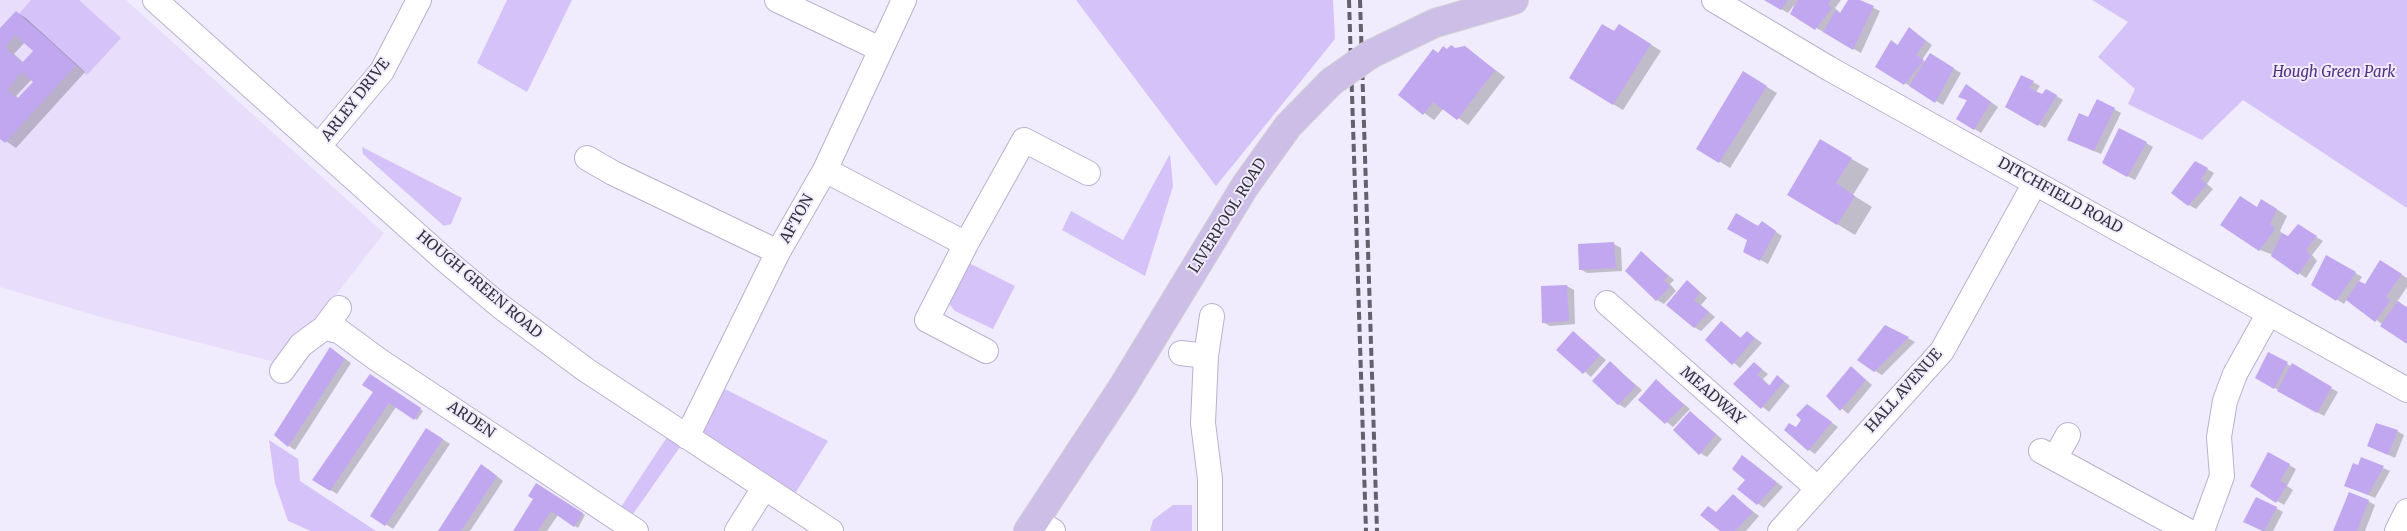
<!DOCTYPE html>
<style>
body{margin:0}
canvas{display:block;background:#f0ebfd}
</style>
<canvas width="2407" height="531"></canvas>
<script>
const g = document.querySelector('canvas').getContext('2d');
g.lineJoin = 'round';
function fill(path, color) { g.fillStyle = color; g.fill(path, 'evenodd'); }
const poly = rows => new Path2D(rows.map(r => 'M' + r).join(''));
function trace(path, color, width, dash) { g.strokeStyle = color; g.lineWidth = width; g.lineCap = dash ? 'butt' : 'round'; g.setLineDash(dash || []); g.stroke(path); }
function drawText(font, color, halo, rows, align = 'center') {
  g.font = font + ' Merriweather,serif'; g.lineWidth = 4; g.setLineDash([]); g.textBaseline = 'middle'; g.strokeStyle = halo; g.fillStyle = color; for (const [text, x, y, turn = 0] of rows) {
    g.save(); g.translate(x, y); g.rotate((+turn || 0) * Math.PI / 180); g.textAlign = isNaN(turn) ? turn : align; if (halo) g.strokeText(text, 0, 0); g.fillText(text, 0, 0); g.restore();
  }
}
fill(poly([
 [0,0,126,0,384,233,282,364,104,318,0,287]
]), '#e8defc');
fill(poly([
 [31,0,79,0,121,38,87,75,19,14],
 [507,0,572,0,527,92,477,63],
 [1076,0,1333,0,1335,39,1216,186],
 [2092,0,2407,0,2407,208,2243,100,2202,140,2128,104,2135,89,2098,57,2128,22],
 [362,147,462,198,451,224,444,226,363,154],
 [1170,154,1173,186,1145,276,1062,230,1071,211,1123,240],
 [969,263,1015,286,993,329,955,311,950,305,949,301],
 [713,383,828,441,789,503,687,437,626,524,615,516,673,428,686,436],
 [269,440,298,459,300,481,376,531,311,531,288,521,275,483],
 [1173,505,1192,505,1192,531,1150,531,1153,520]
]), '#d4c2f9');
fill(poly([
 [1766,0,1841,0,1835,8,1841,14,1850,0,1857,0,1880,11,1861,53,1791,14,1794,5,1788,13],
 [16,12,26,18,85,72,16,148,0,137,0,29],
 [25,42,35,51,24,63,14,54],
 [32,79,35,82,19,99,16,96],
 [1909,28,1932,45,1922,60,1926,62,1931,55,1961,73,1943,105,1877,67,1892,41,1898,45],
 [1630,31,1661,51,1623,110,1613,104,1615,33],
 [1465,48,1505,77,1468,125,1444,108,1434,120,1399,95,1439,54],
 [1744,73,1777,93,1730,168,1698,148],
 [2033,82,2040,86,2036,92,2043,96,2047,90,2063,100,2045,128,2007,106],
 [1974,90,1998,107,1981,133,1958,119,1968,101,1960,97],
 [2114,109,2121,113,2101,154,2075,143],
 [2146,143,2153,147,2135,180,2104,163],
 [1838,151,1869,169,1853,195,1872,207,1855,235,1788,194],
 [2195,162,2214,173,2207,184,2213,189,2196,209,2189,205],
 [2272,206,2287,216,2280,231,2285,236,2289,238,2298,226,2323,241,2312,255,2317,261,2306,278,2271,254,2260,250,2257,208],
 [1758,227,1769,227,1782,236,1768,264,1744,251,1748,240],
 [1614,244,1621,248,1622,271,1587,273,1580,269],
 [1642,253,1674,280,1670,284,1676,291,1664,304,1657,300],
 [2327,256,2362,277,2358,283,2366,286,2391,268,2407,278,2407,287,2397,302,2407,307,2407,342,2347,299,2344,304,2312,284],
 [1688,281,1707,298,1701,305,1715,317,1701,331,1694,327],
 [1567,286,1574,290,1575,324,1550,326,1543,322],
 [1722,322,1742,339,1748,333,1762,343,1740,368,1706,340],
 [1886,326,1915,342,1882,375,1875,371],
 [1573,333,1606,360,1591,377,1558,349],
 [330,348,351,363,295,450,289,446],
 [2269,354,2338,392,2324,416,2257,378],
 [1610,363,1642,390,1625,408,1618,404],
 [1755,364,1768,374,1763,379,1770,386,1778,377,1790,386,1769,412,1735,384],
 [1852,368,1872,385,1848,414,1828,396],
 [370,375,423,411,417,420,396,407,337,494,314,480,374,392],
 [1656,381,1690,409,1673,427,1639,400],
 [1814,410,1838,427,1815,454,1809,450,1797,428],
 [1690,412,1722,439,1707,457,1700,453],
 [2397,431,2404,435,2395,458,2374,448],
 [433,433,450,444,393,529,372,515],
 [2269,453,2296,469,2287,486,2293,490,2284,505,2251,485],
 [1750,461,1783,487,1764,508,1739,489,1747,480],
 [2383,468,2390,471,2375,498,2346,485],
 [488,469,503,481,470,531,439,531],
 [537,485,585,515,578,528,558,515,547,531,515,531,535,499],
 [1733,496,1759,516,1746,531,1722,531,1709,507,1717,513],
 [2368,501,2375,505,2365,531,2335,531],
 [2276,508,2283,512,2273,531,2262,531,2244,522]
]), '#0003');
fill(poly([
 [1764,0,1788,0,1781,10],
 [1798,0,1831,0,1828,4,1832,8,1815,30,1790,14],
 [1848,0,1860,0,1874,6,1853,50,1823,32,1836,10,1840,13],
 [16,11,76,65,5,143,0,139,0,28],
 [15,35,33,51,22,63,5,47],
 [22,72,33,82,17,99,7,90],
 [1602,24,1614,31,1619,24,1651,44,1613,105,1569,78],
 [1909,27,1926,41,1916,55,1924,60,1904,85,1875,67,1891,40,1897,46],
 [1451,45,1455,48,1465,46,1495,70,1457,120,1433,102,1423,115,1398,95,1433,49,1438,53,1443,46,1447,49],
 [1930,53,1954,68,1935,103,1909,86],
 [1743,71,1767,86,1719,163,1696,149],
 [2021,75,2034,81,2029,88,2042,94,2046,89,2057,95,2038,126,2005,107],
 [1966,84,1991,102,1974,130,1956,119,1967,100,1958,97],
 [2097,99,2115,108,2094,151,2067,140,2079,113,2088,117],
 [2119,128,2147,142,2127,177,2102,163],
 [1820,139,1852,158,1836,183,1855,196,1837,225,1787,195],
 [2195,161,2208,168,2201,179,2207,184,2188,206,2171,193],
 [2240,196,2257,207,2261,199,2277,209,2270,224,2275,229,2259,251,2220,225],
 [1736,213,1758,226,1762,221,1776,231,1760,261,1743,252,1747,240,1727,229],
 [2298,224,2317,236,2306,250,2311,256,2298,275,2271,256,2282,233,2288,236],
 [1614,242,1616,268,1579,270,1578,244],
 [1641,251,1668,276,1664,280,1670,287,1656,301,1625,271],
 [2326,255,2356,272,2336,301,2311,285],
 [2380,260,2402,274,2386,297,2390,301,2375,322,2346,300,2359,281,2365,284],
 [1687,280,1700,293,1694,300,1709,312,1694,328,1666,305],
 [1567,285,1569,321,1542,323,1541,286],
 [2398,301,2407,308,2407,344,2380,326],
 [1721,321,1740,338,1747,331,1755,338,1732,365,1705,340],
 [1885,325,1909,337,1874,372,1857,360],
 [1573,331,1600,355,1583,374,1556,350],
 [330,347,345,359,288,447,274,435],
 [2268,352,2288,362,2274,389,2255,378],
 [1610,361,1636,386,1618,405,1592,381],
 [1754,362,1762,369,1757,375,1769,386,1777,375,1784,381,1761,409,1733,384],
 [2292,363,2332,387,2317,413,2277,391],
 [1851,366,1866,380,1840,411,1826,396],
 [370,374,421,408,414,420,389,403,330,491,312,480,373,392,362,385],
 [1656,379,1684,405,1665,424,1638,400],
 [1807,404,1832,422,1808,451,1784,430,1789,423,1796,427,1801,420,1796,415],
 [1690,411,1716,434,1699,455,1673,430],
 [2376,423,2398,430,2388,455,2367,446],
 [426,428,443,439,385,526,370,516],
 [2268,452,2290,464,2280,481,2287,485,2276,503,2250,486],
 [1742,455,1777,483,1757,505,1737,489,1745,480,1732,469],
 [2361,457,2384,466,2368,495,2344,486,2353,463,2358,465],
 [481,464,497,476,461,531,438,531],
 [536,483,583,513,574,527,551,511,538,531,513,531,533,499,528,496],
 [2349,492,2369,500,2357,531,2333,531],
 [1733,494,1753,512,1735,531,1720,531,1700,515,1708,506,1716,512],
 [2256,497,2277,507,2264,531,2243,522]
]), '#c1a7ef');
const minor = poly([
 [155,0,444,259,500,306,586,370,831,531],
 [777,0,880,49],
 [1714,0,1830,69,2407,390],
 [319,146,382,71,419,0],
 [587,158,613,173,778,252],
 [825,170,966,244],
 [1607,303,1817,488],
 [324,328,339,331,377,359,636,531],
 [986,351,927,320,966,244,1024,140,1088,173],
 [1181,353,1206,356],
 [282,371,301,345,324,328,339,308],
 [687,437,778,252,825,170,904,0],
 [2041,451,2188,531],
 [2055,458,2068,435],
 [1036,520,1053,531],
 [737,531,764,488],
 [1210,531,1210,479,1203,423,1206,356,1212,316],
 [1780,531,1942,351,2035,183],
 [2202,531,2222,476,2219,437,2225,401,2235,374,2269,313],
 [2397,531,2407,511]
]);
const major = poly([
 [1371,54,1435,23,1514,0],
 [1028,531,1122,388,1245,186,1288,126,1331,82]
]);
trace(minor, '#bab1cd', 26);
trace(major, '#d3d2d5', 30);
trace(minor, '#fff', 24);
trace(major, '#cdbee8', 28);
trace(poly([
 [1349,0,1366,531],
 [1360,0,1377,531]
]), '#64616e', 4, [8, 4]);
const majorBridge = poly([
 [1331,82,1371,54]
]);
trace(majorBridge, '#d3d2d5', 30, []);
trace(majorBridge, '#cdbee8', 28);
drawText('italic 15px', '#543083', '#f0ebfd', [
 ["Hough Green Park",2334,73]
]);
drawText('15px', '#36333e', '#f0ebfd', [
 ["ARLEY DRIVE",356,100,-52],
 ["DITCHFIELD ROAD",2060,196,29],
 ["LIVERPOOL ROAD",1228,216,-58],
 ["AFTON",797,219,-61],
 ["HOUGH GREEN ROAD",479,285,40],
 ["HALL AVENUE",1904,391,-48],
 ["MEADWAY",1712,396,41],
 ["ARDEN",471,420,34]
]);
</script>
